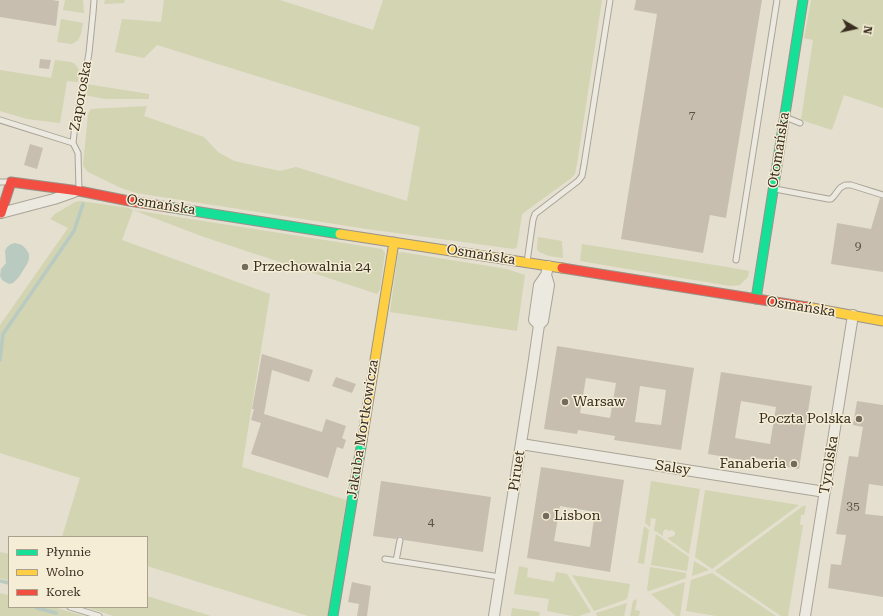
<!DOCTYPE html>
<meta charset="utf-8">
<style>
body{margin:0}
#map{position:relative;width:883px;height:616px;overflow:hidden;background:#e4dfcf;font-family:"Roboto Serif",serif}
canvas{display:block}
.legend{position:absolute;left:8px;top:536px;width:140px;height:72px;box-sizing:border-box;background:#f5edd5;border:1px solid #aaa08d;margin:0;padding:5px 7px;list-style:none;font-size:12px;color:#392d20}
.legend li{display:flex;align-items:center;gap:8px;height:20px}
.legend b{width:20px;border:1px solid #aaa08d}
.north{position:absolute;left:835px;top:8px;width:40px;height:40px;-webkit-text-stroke:3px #f5edd5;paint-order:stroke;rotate:99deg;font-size:11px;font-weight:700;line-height:16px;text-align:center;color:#392d20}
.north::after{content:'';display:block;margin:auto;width:14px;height:18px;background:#392d20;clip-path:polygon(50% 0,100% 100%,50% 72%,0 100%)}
</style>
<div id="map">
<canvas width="883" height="616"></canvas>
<ul class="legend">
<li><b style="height:5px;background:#16e098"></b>Płynnie</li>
<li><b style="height:5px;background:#ffcf43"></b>Wolno</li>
<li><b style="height:5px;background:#f24e42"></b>Korek</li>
</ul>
<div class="north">N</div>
</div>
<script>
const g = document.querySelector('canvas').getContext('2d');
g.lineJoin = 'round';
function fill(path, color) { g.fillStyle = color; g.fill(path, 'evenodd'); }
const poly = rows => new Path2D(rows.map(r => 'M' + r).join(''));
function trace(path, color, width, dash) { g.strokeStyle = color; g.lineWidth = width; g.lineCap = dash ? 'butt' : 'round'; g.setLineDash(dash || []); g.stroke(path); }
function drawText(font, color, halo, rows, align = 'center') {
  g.font = font + ' "Roboto Serif",serif'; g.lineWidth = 3; g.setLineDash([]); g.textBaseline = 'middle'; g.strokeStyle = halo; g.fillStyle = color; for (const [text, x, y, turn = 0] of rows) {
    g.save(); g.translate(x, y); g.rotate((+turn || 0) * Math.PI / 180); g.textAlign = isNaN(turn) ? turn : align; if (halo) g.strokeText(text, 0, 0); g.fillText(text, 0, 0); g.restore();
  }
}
fill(poly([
 [65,0,83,0,84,13,63,10],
 [105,0,125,0,124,3,104,4],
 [164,0,280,0,373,30,383,0,602,0,577,164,575,174,570,179,522,214,517,247,514,249,367,229,136,193,121,188,88,172,83,166,88,114,91,109,147,106,144,116,204,137,218,152,234,161,280,171,296,167,407,201,420,127,157,45,144,58,115,52,122,19,161,22],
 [811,0,883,0,883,108,844,95,832,130,801,120,813,40,804,38],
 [61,19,83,23,81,34,78,40,72,44,57,42],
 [55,60,71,62,75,64,79,70,78,82,67,81,60,123,27,119,0,111,0,70,51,78],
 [86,84,149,94,149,99,105,99,84,95],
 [80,201,129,208,133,210,382,249,385,253,380,289,377,294,204,237,133,210,122,240,270,294,242,467,346,500,328,616,308,616,147,566,147,537,62,537,80,478,0,453,0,325,68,228,50,219,55,214,75,202],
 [538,237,562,241,563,258,549,256,539,252,537,249,537,246],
 [582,244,727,267,749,271,748,277,740,285,730,286,580,261],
 [401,252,507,269,525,275,517,331,390,312,398,253],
 [651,481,700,489,689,554,667,538,674,536,675,534,675,532,672,530,668,531,667,529,664,530,663,532,663,536,654,530,656,519,651,518,650,527,645,523],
 [705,490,799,505,712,569,695,557],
 [803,506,806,506,804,515,801,515,800,525,803,525,788,616,781,616,715,571],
 [644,526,649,530,644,564,638,563],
 [656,534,689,557,687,571,651,565],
 [0,552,9,554,9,581,0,578],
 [694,561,709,570,692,576],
 [519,566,528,568,527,577,554,582,556,572,567,574,591,612,579,616,573,616,547,611,549,599,514,594],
 [650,567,686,573,686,578,649,591,647,590],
 [712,573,776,616,716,616,686,611,691,580],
 [572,575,630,584,627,599,594,611],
 [685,582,680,616,676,616,651,594],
 [0,593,9,595,9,607,53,607,84,616,0,616],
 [147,596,211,616,114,616,85,607,147,607],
 [637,599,635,610,640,611,639,616,630,616,633,601],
 [627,603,624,616,597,616,596,613],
 [512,608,540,612,539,616,511,616]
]), '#d2d4b2');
fill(poly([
 [15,243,22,245,26,249,29,254,29,259,27,264,19,277,13,283,9,284,2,280,0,276,1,269,6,263,5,251,7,247,11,244]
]), '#b9cac1');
trace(poly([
 [0,360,3,334,74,231,83,204],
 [0,581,9,583],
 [36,607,37,608,56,613]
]), '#b9cac1', 3.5);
fill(poly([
 [0,0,52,0,59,1,56,26,0,17],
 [636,0,762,0,726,218,710,215,703,253,621,239,657,14,634,10],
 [40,59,51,60,49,69,39,68],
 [30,144,43,148,37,169,24,165],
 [880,198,883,199,883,272,831,264,837,223,871,229],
 [557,346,694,368,681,450,614,440,615,436,578,430,577,434,544,429],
 [586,378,616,383,610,418,580,413],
 [640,386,666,390,661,425,635,422],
 [262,354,313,370,309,382,272,370,264,414,322,432,326,419,346,426,342,438,346,440,343,449,337,447,328,478,251,454,261,423,251,420,254,409,252,409],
 [721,372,812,386,799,469,771,464,771,460,755,458,754,462,708,454],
 [741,401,776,407,770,444,735,438],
 [336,377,356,384,352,393,332,386],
 [857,401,883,405,883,486,869,484,865,514,883,516,883,597,828,588,831,564,841,565,846,535,836,534,849,456,858,457,863,427,853,425],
 [541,467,624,480,610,572,527,558],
 [560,506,595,512,590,547,554,541],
 [381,481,491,497,483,552,404,540,403,537,400,536,397,537,396,539,373,536],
 [352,582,371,586,367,616,357,616,359,604,348,602]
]), '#c8beb0');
const lane = poly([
 [785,117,800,123],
 [0,120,73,143],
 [0,182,10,182],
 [775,189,828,199,831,199,834,196,840,188,845,185,851,185,883,195],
 [79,190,78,153,73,143,75,125,80,103,89,53,93,13,94,0],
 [736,260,777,0],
 [527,262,533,220,535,214,578,181,582,176,584,165,610,0],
 [385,559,500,577],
 [396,561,400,540],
 [70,607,99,616]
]);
const street = poly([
 [1,213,54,199,74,192],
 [539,325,534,320,539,285,546,275],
 [521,444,825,492],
 [494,616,532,373,539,325,543,321,549,285,546,275,548,266],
 [805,616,853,315]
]);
const fast = poly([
 [168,207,340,234],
 [756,299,803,0],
 [333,616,362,441]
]);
const slow = poly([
 [340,234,562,268],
 [807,307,883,321],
 [362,441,394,242]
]);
const jam = poly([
 [1,213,11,182,79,191,129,201,168,207],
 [562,268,807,307]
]);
trace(lane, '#aaa497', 7);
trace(street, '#aaa497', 12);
trace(fast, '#999388', 11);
trace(slow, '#999388', 11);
trace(jam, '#999388', 11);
trace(lane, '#ece9e0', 5);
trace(street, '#ece9e0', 10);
trace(fast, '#16e098', 9);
trace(slow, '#ffcf43', 9);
trace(jam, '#f24e42', 9);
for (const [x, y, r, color] of [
 [245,267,4,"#756b5d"],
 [565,402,4,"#756b5d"],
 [859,419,4,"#756b5d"],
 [794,464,4,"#756b5d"],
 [546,516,4,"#756b5d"]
]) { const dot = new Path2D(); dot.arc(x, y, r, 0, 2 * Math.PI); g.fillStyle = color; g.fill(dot); trace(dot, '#f5edd5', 1.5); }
drawText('12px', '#5d5144', null, [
 ["7",692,115],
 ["9",858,246],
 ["35",853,506],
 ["4",431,522]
]);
drawText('14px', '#392d20', '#f5edd5', [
 ["Zaporoska",81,96,-80],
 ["Otomańska",779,150,-81],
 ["Osmańska",161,205,9],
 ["Osmańska",481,255,9],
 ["Osmańska",801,307,9],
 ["Jakuba Mortkowicza",363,429,-81],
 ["Tyrolska",829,465,-81],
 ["Salsy",673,468,9],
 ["Piruet",517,471,-81]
]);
drawText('14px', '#392d20', '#f5edd5', [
 ["Przechowalnia 24",253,267],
 ["Warsaw",573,402],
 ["Poczta Polska",851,419,"right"],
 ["Fanaberia",786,464,"right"],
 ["Lisbon",554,516]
], 'left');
</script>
